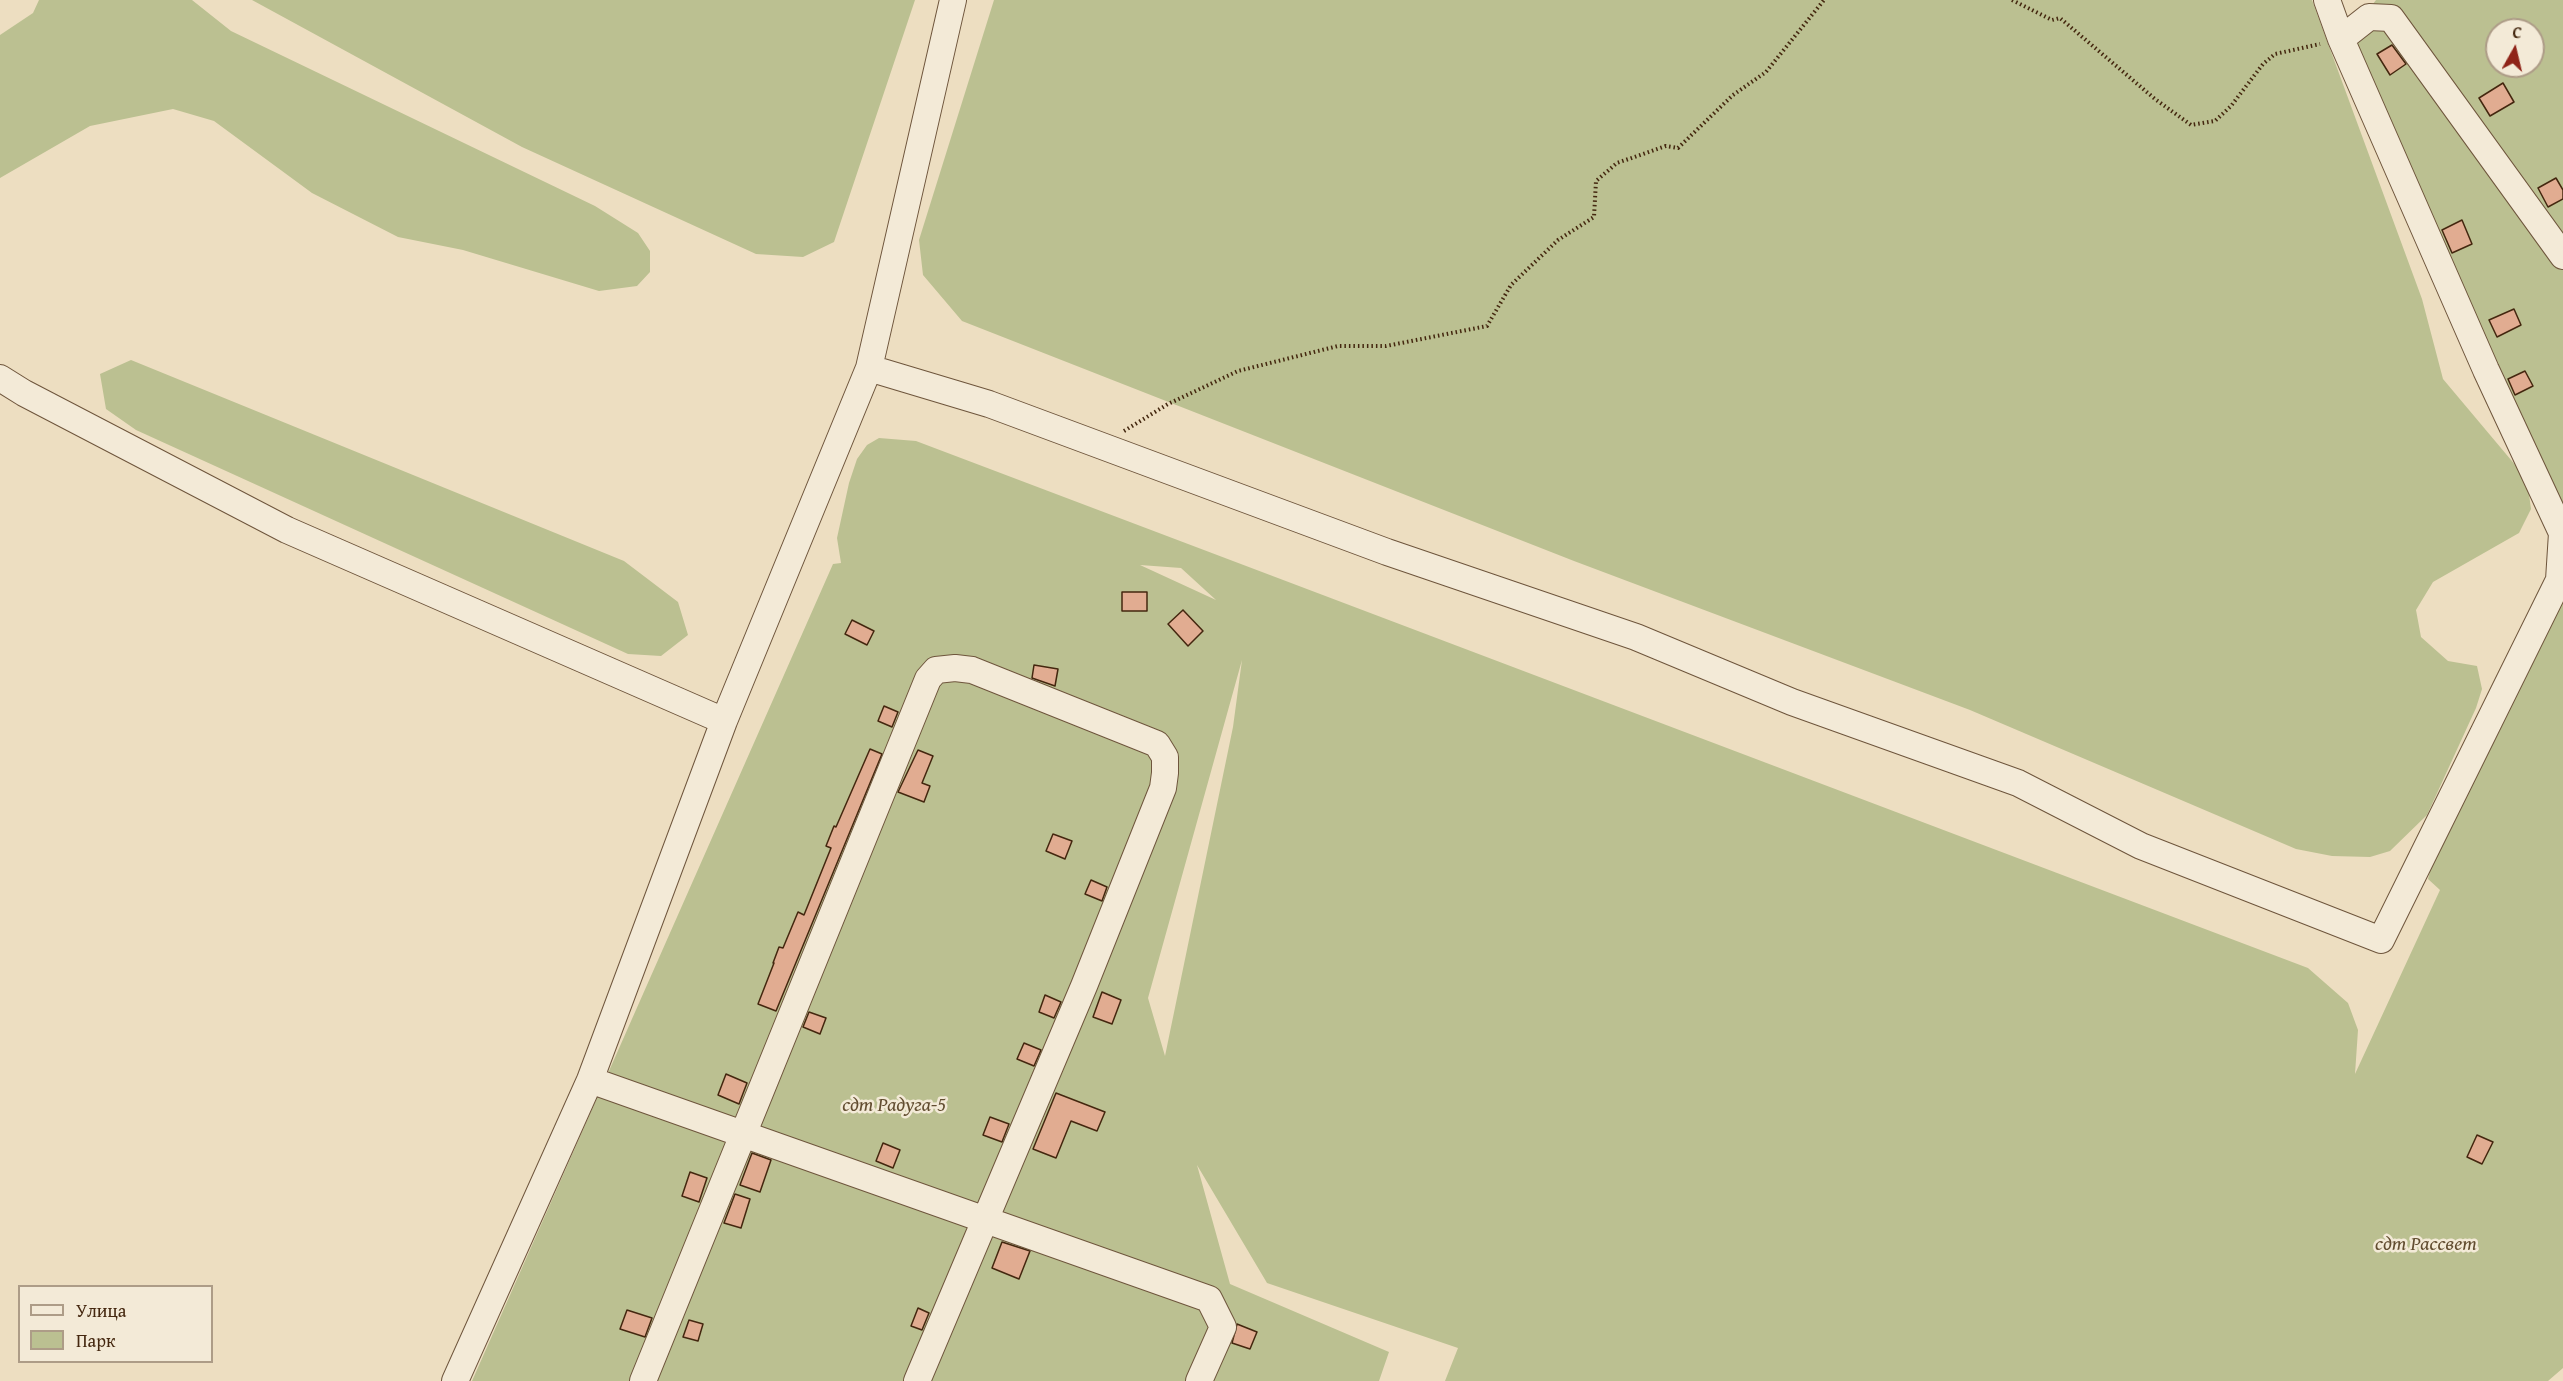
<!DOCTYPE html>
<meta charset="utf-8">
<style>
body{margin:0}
#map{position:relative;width:2563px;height:1381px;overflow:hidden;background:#eddec1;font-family:"Gentium Book Plus",serif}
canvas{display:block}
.legend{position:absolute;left:18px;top:1285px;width:195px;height:78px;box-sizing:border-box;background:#f3ead7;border:2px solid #ad9c87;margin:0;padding:8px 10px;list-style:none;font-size:18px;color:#44270f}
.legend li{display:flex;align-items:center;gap:12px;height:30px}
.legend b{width:30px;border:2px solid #ad9c87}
.north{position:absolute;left:2485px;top:18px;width:60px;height:60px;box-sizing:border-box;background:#f3ead7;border:2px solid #ad9c87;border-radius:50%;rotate:8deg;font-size:16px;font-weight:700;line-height:24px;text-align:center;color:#44270f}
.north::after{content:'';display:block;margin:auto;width:21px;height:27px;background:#8f2418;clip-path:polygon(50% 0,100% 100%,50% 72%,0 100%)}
</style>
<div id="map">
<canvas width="2563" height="1381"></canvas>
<ul class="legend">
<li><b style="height:8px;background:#f3ead7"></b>Улица</li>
<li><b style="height:16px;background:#bbc091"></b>Парк</li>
</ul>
<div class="north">С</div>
</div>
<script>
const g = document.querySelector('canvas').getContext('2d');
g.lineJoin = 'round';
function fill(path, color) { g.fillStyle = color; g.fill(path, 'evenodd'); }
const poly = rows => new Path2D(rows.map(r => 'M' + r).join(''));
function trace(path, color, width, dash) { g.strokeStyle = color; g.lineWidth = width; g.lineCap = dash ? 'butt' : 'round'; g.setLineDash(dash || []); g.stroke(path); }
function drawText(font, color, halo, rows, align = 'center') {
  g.font = font + ' "Gentium Book Plus",serif'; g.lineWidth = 5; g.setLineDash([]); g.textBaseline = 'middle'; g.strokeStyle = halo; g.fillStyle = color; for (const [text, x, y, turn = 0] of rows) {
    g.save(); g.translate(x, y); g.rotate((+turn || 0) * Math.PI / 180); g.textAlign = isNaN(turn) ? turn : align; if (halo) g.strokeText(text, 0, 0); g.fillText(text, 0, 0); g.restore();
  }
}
fill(poly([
 [39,0,192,0,231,31,595,206,638,233,650,251,650,272,637,286,599,291,463,250,398,237,312,193,214,121,173,109,90,126,0,178,0,35,33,13],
 [252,0,915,0,834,242,803,257,756,254,522,147],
 [994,0,2312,0,2422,299,2443,379,2527,479,2531,509,2519,533,2433,582,2416,610,2421,637,2448,661,2477,666,2482,689,2476,708,2427,815,2390,851,2370,857,2332,856,2296,849,1970,710,1574,561,962,321,923,275,919,240],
 [2376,0,2563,0,2563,512,2348,36],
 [2497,30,2533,30,2533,66,2497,66],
 [131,360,624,561,678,602,688,635,661,656,628,654,136,430,106,409,100,374],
 [879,438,916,441,2308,968,2348,1003,2358,1030,2355,1074,2440,890,2428,879,2433,859,2563,599,2563,1368,2548,1381,1445,1381,1458,1348,1267,1283,1197,1165,1230,1284,1389,1352,1379,1381,472,1381,833,564,841,563,837,538,849,483,857,459,867,445],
 [1140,565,1181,568,1216,600],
 [1242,660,1233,727,1165,1056,1148,998]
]), '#bbc091');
const building = poly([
 [2392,45,2406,64,2390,75,2377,54,2392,45],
 [2503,83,2514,102,2490,116,2479,98,2503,83],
 [2556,178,2563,190,2563,199,2548,207,2538,188,2556,178],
 [2462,220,2472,244,2452,253,2442,230,2462,220],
 [2514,309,2521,325,2497,337,2489,320,2514,309],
 [2525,371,2533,386,2515,395,2508,379,2525,371],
 [1122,592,1147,592,1147,611,1122,611,1122,592],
 [1183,610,1203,631,1188,646,1168,624,1183,610],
 [852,620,874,631,867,645,845,634,852,620],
 [1034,665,1058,669,1055,686,1032,678,1034,665],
 [884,706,898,712,892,727,878,721,884,706],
 [870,749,882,754,776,1011,758,1004,774,963,773,963,779,947,783,948,798,912,804,915,831,848,826,846,834,826,836,827,870,749],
 [918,750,933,756,922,783,930,786,924,802,898,792,918,750],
 [1053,834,1072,841,1065,859,1046,851,1053,834],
 [1091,880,1107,887,1102,901,1085,894,1091,880],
 [1102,992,1121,1000,1112,1024,1093,1017,1102,992],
 [1045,995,1061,1002,1054,1018,1039,1012,1045,995],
 [809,1012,826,1018,820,1034,803,1027,809,1012],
 [1024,1043,1041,1050,1034,1066,1017,1059,1024,1043],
 [726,1074,747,1083,739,1104,718,1095,726,1074],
 [1056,1093,1105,1112,1097,1131,1071,1121,1056,1158,1033,1149,1056,1093],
 [990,1117,1009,1124,1002,1142,983,1135,990,1117],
 [2477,1135,2493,1142,2482,1164,2467,1157,2477,1135],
 [883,1143,900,1150,893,1168,876,1161,883,1143],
 [752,1153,771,1160,760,1192,740,1185,752,1153],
 [690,1172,707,1178,699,1202,682,1196,690,1172],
 [735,1194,750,1199,741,1228,724,1223,735,1194],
 [1002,1242,1030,1251,1019,1279,992,1268,1002,1242],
 [918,1308,929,1313,922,1330,911,1326,918,1308],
 [627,1310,652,1318,645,1337,620,1329,627,1310],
 [689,1320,703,1324,698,1341,683,1337,689,1320],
 [1237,1324,1257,1332,1250,1349,1232,1343,1237,1324]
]);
fill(building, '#e1ac91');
trace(building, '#44270f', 1.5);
const minor = poly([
 [2341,39,2369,17,2391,18,2563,256],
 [869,368,989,404,1387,552,1636,637,1792,702,2018,783,2141,846,2381,940,2559,580,2562,533,2486,370,2341,39,2327,0],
 [0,378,24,393,287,530,724,721],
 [590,1080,1209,1299,1223,1327,1199,1381],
 [455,1381,590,1080,724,721,869,368,953,0],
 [643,1381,928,679,936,670,955,668,972,670,1157,744,1165,757,1165,773,1163,788,1084,986,917,1381]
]);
trace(minor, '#6e553c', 28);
trace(poly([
 [2012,0,2052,20,2060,18,2155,99,2191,125,2215,121,2231,106,2263,64,2275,54,2320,44],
 [1124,431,1168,404,1238,371,1338,346,1386,346,1487,326,1511,285,1558,240,1594,217,1596,181,1617,163,1666,146,1678,148,1733,95,1766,72,1824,0]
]), '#44270f', 4, [1.5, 3]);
trace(minor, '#f3ead7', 26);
drawText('italic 20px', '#624d30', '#f3ead7', [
 ["сдт Радуга-5",894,1106],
 ["сдт Рассвет",2426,1245]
]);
</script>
